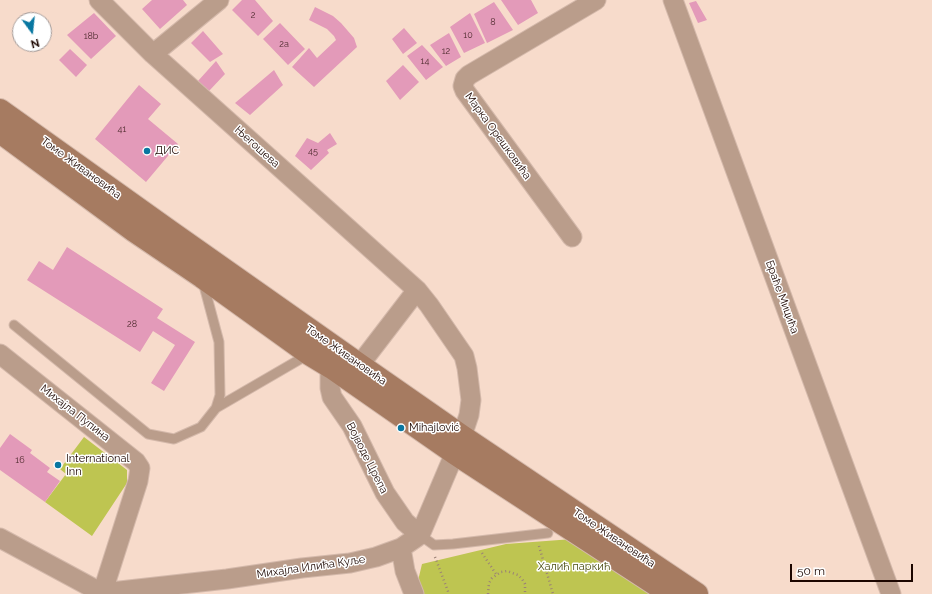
<!DOCTYPE html>
<meta charset="utf-8">
<style>
body{margin:0}
#map{position:relative;width:932px;height:594px;overflow:hidden;background:#f7dbcb;font-family:Raleway,sans-serif}
canvas{display:block}
.north{position:absolute;left:12px;top:12px;width:40px;height:40px;box-sizing:border-box;background:#fff;border:1px solid #a49b99;border-radius:50%;rotate:165deg;font-size:11px;font-weight:700;line-height:16px;text-align:center;color:#1c0600}
.north::after{content:'';display:block;margin:auto;width:14px;height:18px;background:#0877a1;clip-path:polygon(50% 0,100% 100%,50% 72%,0 100%)}
.scale{position:absolute;left:790px;top:564px;width:123px;height:18px;box-sizing:border-box;border:2px solid #1c0600;border-top:0;padding-left:5px;font-size:12px;line-height:14px;white-space:nowrap;color:#1c0600;-webkit-text-stroke:3px #fff;paint-order:stroke}
</style>
<div id="map">
<canvas width="932" height="594"></canvas>
<div class="north">N</div>
<div class="scale">50 m</div>
</div>
<script>
const g = document.querySelector('canvas').getContext('2d');
g.lineJoin = 'round';
function fill(path, color) { g.fillStyle = color; g.fill(path, 'evenodd'); }
const poly = rows => new Path2D(rows.map(r => 'M' + r).join(''));
function trace(path, color, width, dash) { g.strokeStyle = color; g.lineWidth = width; g.lineCap = dash ? 'butt' : 'round'; g.setLineDash(dash || []); g.stroke(path); }
function drawText(font, color, halo, rows, align = 'center') {
  g.font = font + ' Raleway,sans-serif'; g.lineWidth = 3; g.setLineDash([]); g.textBaseline = 'middle'; g.strokeStyle = halo; g.fillStyle = color; for (const [text, x, y, turn = 0] of rows) {
    g.save(); g.translate(x, y); g.rotate((+turn || 0) * Math.PI / 180); g.textAlign = isNaN(turn) ? turn : align; if (halo) g.strokeText(text, 0, 0); g.fillText(text, 0, 0); g.restore();
  }
}
fill(poly([
 [84,437,127,470,127,483,92,536,45,502,66,474,60,469],
 [586,538,655,594,422,594,417,585,422,564,506,544]
]), '#bec551');
fill(poly([
 [152,0,183,0,187,5,160,29,142,9],
 [242,0,255,0,273,21,258,36,232,10],
 [501,0,531,0,538,13,518,25],
 [696,1,707,20,698,23,689,3],
 [494,2,513,30,487,43,474,14],
 [315,7,333,16,341,23,354,38,357,47,314,87,292,67,309,48,317,58,336,40,334,36,327,29,309,20],
 [94,13,116,36,91,59,67,35],
 [470,13,485,43,464,53,450,27],
 [280,23,305,49,288,65,263,39],
 [404,28,417,43,403,54,392,39],
 [203,31,223,54,210,62,191,43],
 [449,33,461,57,446,66,430,45],
 [422,45,443,67,426,80,407,56],
 [70,49,87,65,76,77,59,60],
 [216,61,225,74,209,91,198,81],
 [403,65,419,82,400,100,386,81],
 [274,70,283,85,250,115,235,103],
 [139,85,161,104,148,119,178,144,146,182,95,139],
 [330,133,337,144,327,150,329,153,311,170,295,156,307,138,318,143],
 [67,247,163,309,157,318,195,342,164,391,151,383,175,345,153,331,140,352,27,280,39,261,53,270],
 [10,434,32,450,30,453,50,468,47,472,60,481,45,502,0,470,0,448]
]), '#e39ab9');
const lane = poly([
 [203,282,219,342,220,395,216,408],
 [14,325,148,434,174,439,201,427,216,408,309,354],
 [420,535,434,545,453,544,548,533]
]);
const street = poly([
 [99,0,153,54,417,290,429,305,464,356,467,368,471,400,469,415,462,436,420,535,401,548,376,557,350,563,302,568,227,579,102,593],
 [673,0,891,594],
 [153,54,219,0],
 [572,237,465,91,463,86,465,79,469,75,596,0],
 [0,354,136,462,140,468,138,481,102,594],
 [340,358,332,368,330,374,330,388,332,397,352,426,385,493,405,522,420,535],
 [351,376,417,290],
 [0,538,102,593],
 [401,548,405,571,414,594]
]);
const secondary = poly([
 [0,110,171,232,360,365,462,436,697,594],
 [0,132,134,231,202,277,309,354,332,368,454,453,670,594]
]);
trace(lane, '#d4b9ab', 11);
trace(street, '#d4b9ab', 21);
trace(secondary, '#d4b9ab', 24);
trace(poly([
 [539,546,553,594],
 [482,553,496,574],
 [435,557,449,594],
 [488,594,489,583,492,578,501,572,507,571,518,575,522,579,525,584,525,594]
]), '#9b8276', 2.5, [1, 3]);
trace(lane, '#ba9d8b', 9);
trace(street, '#ba9d8b', 19);
trace(secondary, '#a67b61', 22);
for (const [x, y, r, color] of [
 [147,151,4,"#0877a1"],
 [401,428,4,"#0877a1"],
 [58,465,4,"#0877a1"]
]) { const dot = new Path2D(); dot.arc(x, y, r, 0, 2 * Math.PI); g.fillStyle = color; g.fill(dot); trace(dot, '#fff', 1.5); }
drawText('9px', '#4e2b2e', null, [
 ["2",253,15],
 ["8",493,22],
 ["10",468,35],
 ["18b",91,36],
 ["2a",284,44],
 ["12",446,51],
 ["14",425,61],
 ["41",122,129],
 ["45",313,151],
 ["28",132,324],
 ["16",20,460]
]);
drawText('11px', '#1c0600', '#fff', [
 ["Марка Орешковића",498,136,54],
 ["Његошева",257,147,42],
 ["Томе Живановића",81,168,36],
 ["Браће Мицића",782,297,70],
 ["Томе Живановића",346,355,35],
 ["Михајла Пупина",75,413,38],
 ["Војводе Црепа",367,458,63],
 ["Томе Живановића",614,538,34],
 ["Михајла Илића Куље",311,567,-8]
]);
drawText('11px', '#1c0600', '#fff', [
 ["ДИС",155,151],
 ["Mihajlović",409,428],
 ["International",66,459],
 ["Inn",66,472]
], 'left');
drawText('11px', '#484b0e', '#fff', [
 ["Халић паркић",574,567]
]);
</script>
